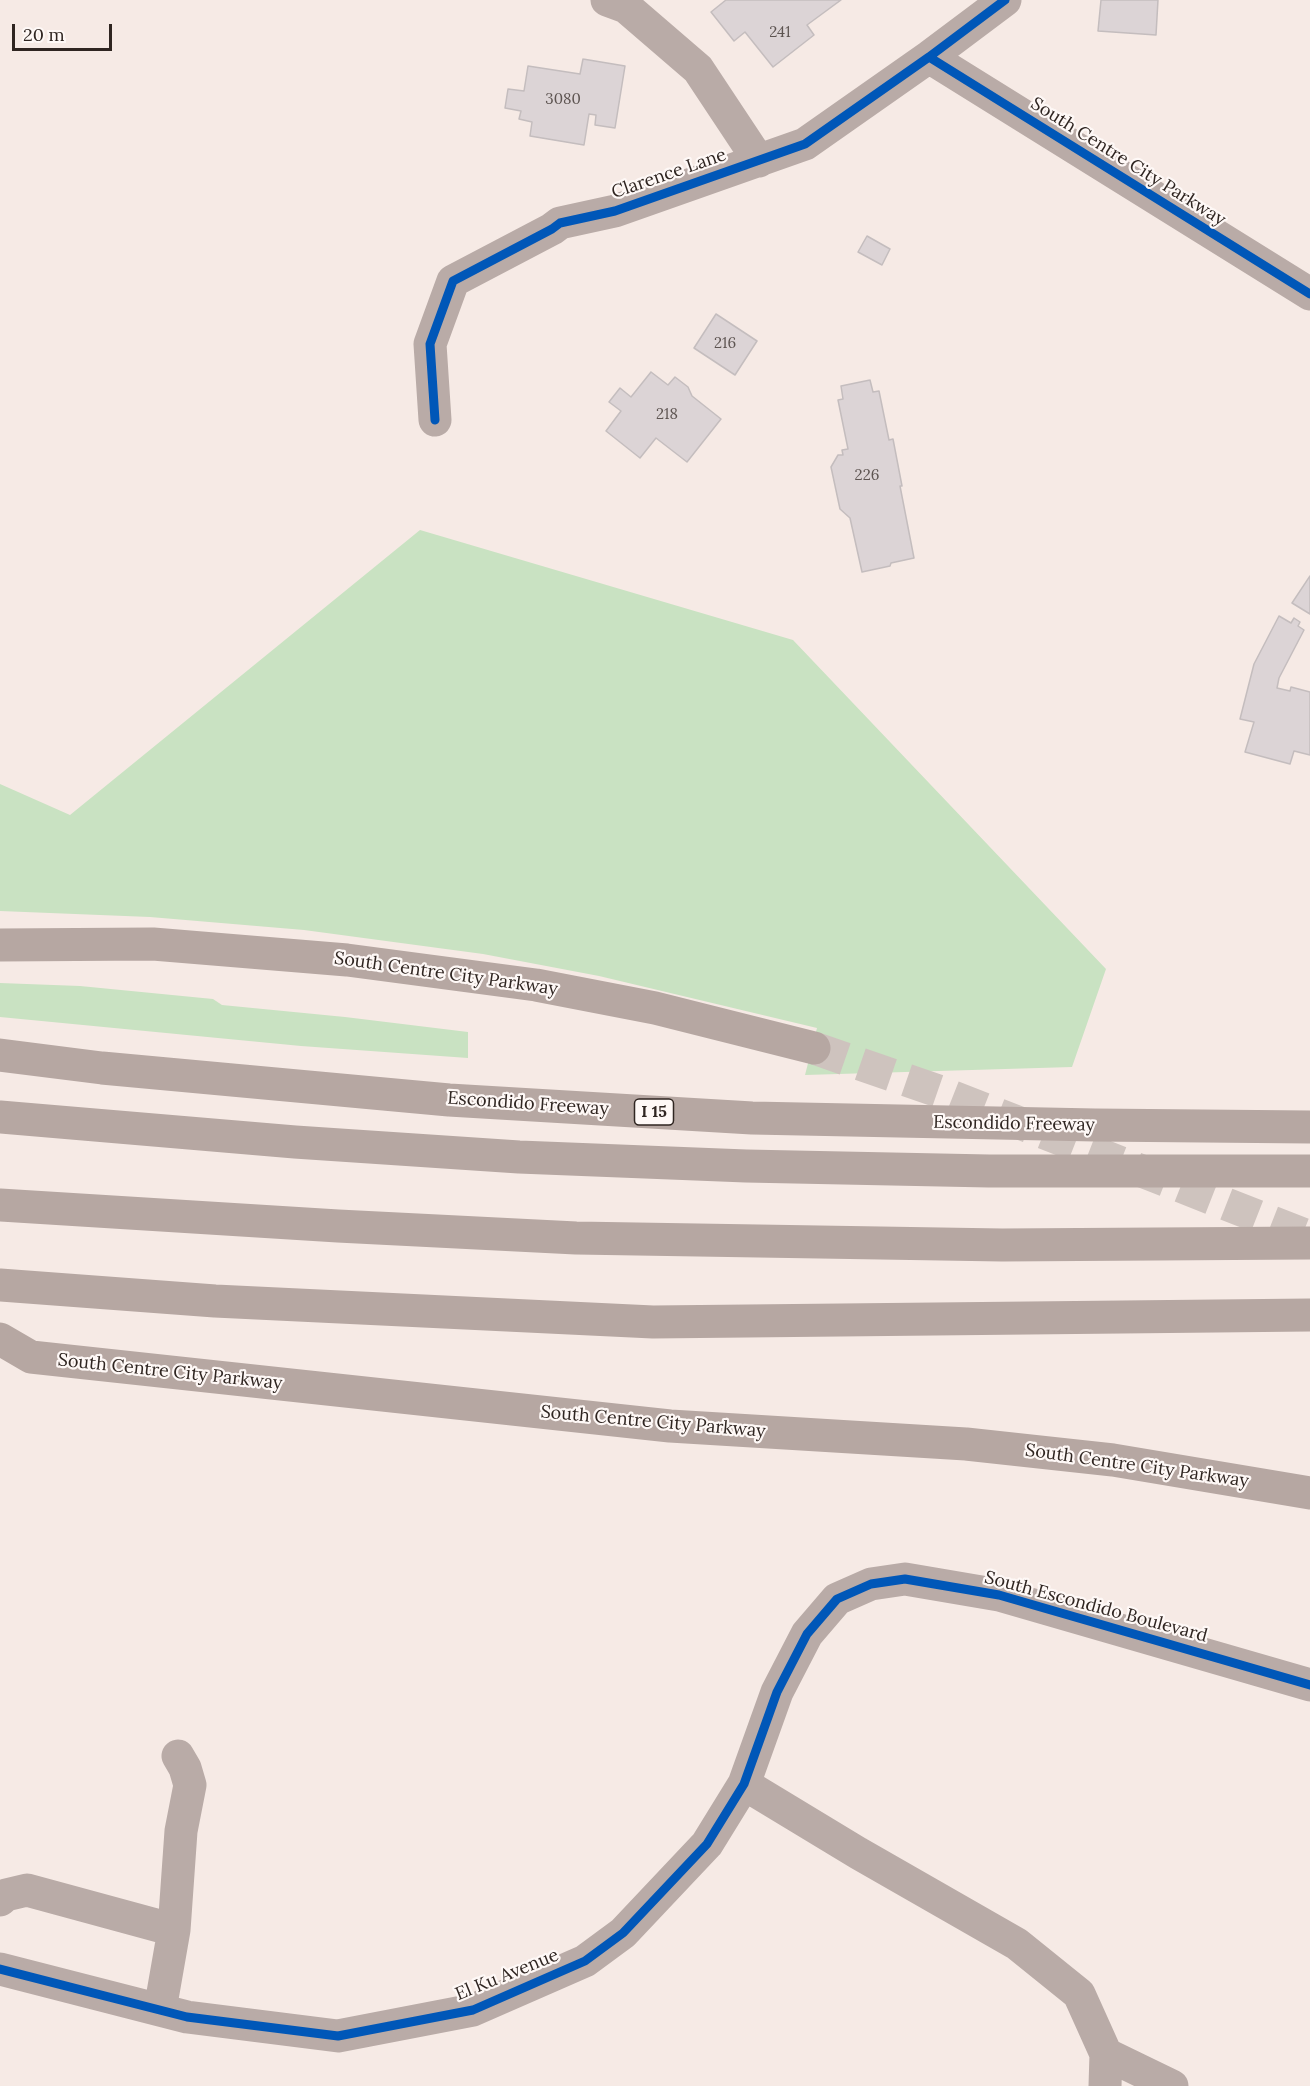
<!DOCTYPE html>
<style>
body{margin:0}
#map{position:relative;width:1310px;height:2086px;overflow:hidden;background:#f6eae5;font-family:Lora,serif}
canvas{display:block}
.scale{position:absolute;left:12px;top:24px;width:100px;height:27px;box-sizing:border-box;border:3px solid #2f2521;border-top:0;padding-left:8px;font-size:18px;line-height:21px;white-space:nowrap;color:#2f2521;-webkit-text-stroke:4px #fef8f6;paint-order:stroke}
</style>
<div id="map">
<canvas width="1310" height="2086"></canvas>
<div class="scale">20 m</div>
</div>
<script>
const g = document.querySelector('canvas').getContext('2d');
g.lineJoin = 'round';
function fill(path, color) { g.fillStyle = color; g.fill(path, 'evenodd'); }
const poly = rows => new Path2D(rows.map(r => 'M' + r).join(''));
function trace(path, color, width, dash) { g.strokeStyle = color; g.lineWidth = width; g.lineCap = dash ? 'butt' : 'round'; g.setLineDash(dash || []); g.stroke(path); }
function drawText(font, color, halo, rows, align = 'center') {
  g.font = font + ' Lora,serif'; g.lineWidth = 4.5; g.setLineDash([]); g.textBaseline = 'middle'; g.strokeStyle = halo; g.fillStyle = color; for (const [text, x, y, turn = 0] of rows) {
    g.save(); g.translate(x, y); g.rotate((+turn || 0) * Math.PI / 180); g.textAlign = isNaN(turn) ? turn : align; if (halo) g.strokeText(text, 0, 0); g.fillText(text, 0, 0); g.restore();
  }
}
fill(poly([
 [420,530,793,640,1106,969,1072,1067,805,1075,817,1028,599,976,483,954,304,930,150,917,0,911,0,784,70,815],
 [0,983,80,986,213,999,222,1005,345,1017,468,1032,468,1058,301,1046,0,1017]
]), '#c9e2c2');
const building = poly([
 [726,0,841,0,807,25,814,35,773,67,745,32,734,41,711,12,726,0],
 [1101,0,1158,0,1156,35,1098,31,1101,0],
 [583,59,625,66,615,128,595,125,596,115,589,114,584,145,530,136,532,122,519,119,521,111,505,108,508,89,524,91,528,66,580,74,583,59],
 [867,236,890,249,882,265,858,252,867,236],
 [716,314,757,341,735,375,694,348,716,314],
 [651,372,668,385,675,377,688,387,692,396,721,419,687,462,656,438,640,458,606,431,621,411,609,402,620,388,631,397,651,372],
 [870,380,873,392,879,391,889,440,893,439,902,486,900,486,914,558,891,563,890,566,862,572,850,518,840,509,831,467,838,455,843,455,842,450,848,449,838,400,843,399,841,386,870,380],
 [1310,576,1310,614,1292,603,1310,576],
 [1279,616,1291,623,1294,618,1300,622,1298,626,1304,630,1279,678,1277,688,1290,691,1291,687,1310,692,1310,755,1294,751,1290,764,1245,752,1254,722,1240,719,1254,664,1279,616]
]);
fill(building, '#dcd4d6');
trace(building, '#c4bdbe', 1.5);
trace(poly([
 [814,1048,938,1091,1310,1237]
]), '#cec3be', 33, [33, 16]);
trace(poly([
 [607,0,626,7,698,69,759,161],
 [929,57,1310,294],
 [435,420,430,344,453,281,552,229,560,223,615,211,805,144,929,57,1005,0],
 [744,1784,858,1853,1017,1944,1079,1994,1106,2054,1105,2086],
 [0,1900,6,1895,27,1890,174,1930],
 [0,1969,187,2017,338,2036,473,2010,585,1961,623,1933,707,1844,744,1784,777,1692,807,1634,837,1599,871,1584,905,1579,999,1595,1310,1685],
 [160,2010,174,1930,181,1831,190,1785,185,1768,178,1756],
 [1106,2054,1172,2086]
]), '#b9aba7', 33);
trace(poly([
 [0,945,153,944,347,960,536,985,655,1008,814,1048],
 [0,1055,102,1068,449,1100,752,1118,1095,1125,1310,1127],
 [0,1117,295,1142,519,1157,746,1166,989,1171,1310,1171],
 [0,1205,338,1226,576,1238,1002,1245,1310,1243],
 [0,1285,215,1301,653,1322,1310,1315],
 [0,1339,31,1357,670,1426,966,1444,1113,1460,1310,1493]
]), '#b6a7a2', 33);
trace(poly([
 [929,57,1310,294],
 [435,420,430,344,453,281,552,229,560,223,615,211,805,144,929,57,1005,0],
 [0,1969,187,2017,338,2036,473,2010,585,1961,623,1933,707,1844,744,1784,777,1692,807,1634,837,1599,871,1584,905,1579,999,1595,1310,1685]
]), '#0057b8', 9);
drawText('15px', '#5d5451', null, [
 ["241",780,33],
 ["3080",563,100],
 ["216",725,344],
 ["218",667,415],
 ["226",867,476]
]);
for (const [x, y, w] of [
 [654,1112,39]
]) { const box = new Path2D(); box.roundRect(x - w / 2, y - 13, w, 26, 4.5); g.fillStyle = '#fef8f6'; g.fill(box); trace(box, '#2f2521', 1.5); }
drawText('bold 16px', '#2f2521', null, [
 ["I 15",654,1112]
]);
drawText('18px', '#2f2521', '#fef8f6', [
 ["South Centre City Parkway",1128,162,32],
 ["Clarence Lane",669,174,-19],
 ["South Centre City Parkway",446,974,8],
 ["Escondido Freeway",528,1104,4],
 ["Escondido Freeway",1014,1124,1],
 ["South Centre City Parkway",170,1372,6],
 ["South Centre City Parkway",653,1422,5],
 ["South Centre City Parkway",1137,1466,8],
 ["South Escondido Boulevard",1096,1607,15],
 ["El Ku Avenue",507,1975,-22]
]);
</script>
